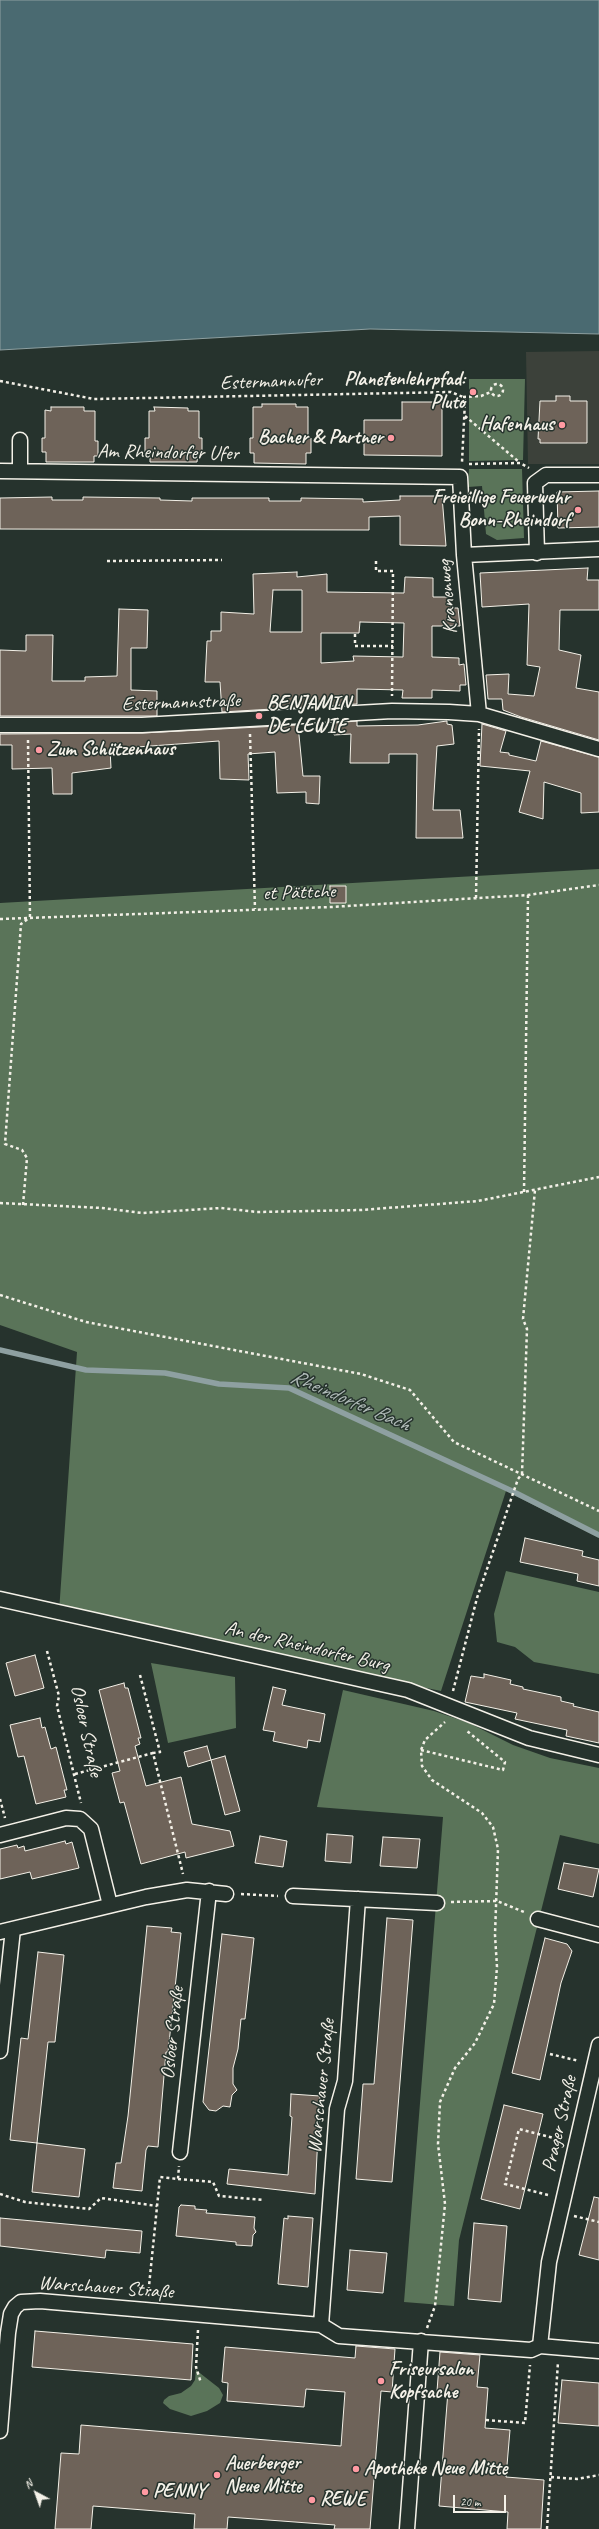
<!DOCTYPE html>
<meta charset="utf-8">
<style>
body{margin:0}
#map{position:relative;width:599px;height:2529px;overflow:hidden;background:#26332d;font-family:Caveat,sans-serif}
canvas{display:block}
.north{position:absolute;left:16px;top:2473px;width:40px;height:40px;-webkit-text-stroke:3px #26332d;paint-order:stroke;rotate:319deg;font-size:11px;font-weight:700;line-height:16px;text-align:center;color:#f4f1e8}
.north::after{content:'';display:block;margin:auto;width:14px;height:18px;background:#f4f1e8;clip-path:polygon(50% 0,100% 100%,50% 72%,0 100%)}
.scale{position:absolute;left:453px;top:2495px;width:53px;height:18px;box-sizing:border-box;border:2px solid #f4f1e8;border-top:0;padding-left:5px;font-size:12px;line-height:14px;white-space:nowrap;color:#f4f1e8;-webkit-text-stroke:3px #26332d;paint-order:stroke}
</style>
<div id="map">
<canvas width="599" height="2529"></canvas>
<div class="north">N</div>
<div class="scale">20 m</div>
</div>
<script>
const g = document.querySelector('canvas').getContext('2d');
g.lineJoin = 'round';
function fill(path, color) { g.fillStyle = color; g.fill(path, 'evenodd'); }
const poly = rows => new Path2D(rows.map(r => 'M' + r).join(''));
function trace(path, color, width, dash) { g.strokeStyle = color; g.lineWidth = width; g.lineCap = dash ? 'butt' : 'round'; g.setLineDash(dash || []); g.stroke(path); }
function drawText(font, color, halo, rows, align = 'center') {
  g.font = font + ' Caveat,sans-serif'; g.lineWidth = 3; g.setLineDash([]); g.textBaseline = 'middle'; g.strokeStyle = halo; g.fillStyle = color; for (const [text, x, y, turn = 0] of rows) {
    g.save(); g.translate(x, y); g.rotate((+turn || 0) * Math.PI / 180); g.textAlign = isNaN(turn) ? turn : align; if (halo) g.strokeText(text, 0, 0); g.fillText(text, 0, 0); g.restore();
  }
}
fill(poly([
 [599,351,599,464,528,464,526,352]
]), '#3c413a');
fill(poly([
 [469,379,525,379,523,460,469,461],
 [469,469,522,469,524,538,497,540,486,534,482,486,468,487],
 [599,869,599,1538,506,1491,441,1691,59,1612,77,1352,0,1325,0,903],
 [506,1571,599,1592,599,1674,534,1662,515,1647,497,1642,494,1614],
 [151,1663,235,1677,236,1728,168,1743],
 [343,1690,434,1711,469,1723,513,1745,550,1758,599,1768,599,1844,560,1835,459,2240,454,2306,404,2302,443,1817,317,1807],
 [196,2370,219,2388,223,2395,220,2403,207,2411,191,2416,170,2409,163,2403,164,2400,169,2396,181,2393,191,2386,195,2380]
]), '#5a7459');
const water = poly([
 [0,0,599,0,599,334,370,329,0,350,0,0]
]);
fill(water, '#4a6a71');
trace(water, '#8ea0a1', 1);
trace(poly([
 [0,1350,86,1370,165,1373,219,1384,289,1388,512,1491,599,1535]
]), '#8ea0a1', 5.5);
const building = poly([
 [556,396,570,396,570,401,587,401,587,443,540,443,540,439,538,439,540,401,556,401,556,396],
 [402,402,442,402,442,456,364,455,364,420,402,420,402,402],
 [262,404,296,404,296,407,308,407,308,438,311,438,311,453,306,453,306,464,254,463,254,453,250,453,250,438,253,438,253,407,262,407,262,404],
 [51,407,84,407,84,411,95,411,95,441,98,441,98,456,94,456,94,462,46,462,46,452,42,452,42,438,45,438,45,410,51,411,51,407],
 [154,407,188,408,188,411,199,411,199,438,202,438,202,453,198,452,197,462,150,462,150,452,145,452,145,438,149,438,149,411,155,411,154,407],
 [599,491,599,527,558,528,557,492,599,491],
 [400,496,442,496,446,546,400,545,400,516,369,517,369,530,0,529,0,498,52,497,52,500,83,500,83,497,160,498,160,500,192,501,192,498,269,498,269,501,301,501,301,498,363,499,363,502,400,500,400,496],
 [588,568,587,580,599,580,599,610,560,610,559,650,581,655,576,688,599,692,599,740,521,717,503,710,502,699,488,699,486,675,509,674,508,694,534,696,540,667,527,665,529,604,482,607,480,573,588,568],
 [297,572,297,577,327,574,327,592,404,593,405,577,433,578,433,597,451,597,451,608,458,608,460,626,432,626,432,657,459,658,459,665,464,664,466,685,460,685,460,691,432,690,432,698,402,698,403,690,357,689,357,704,222,712,220,682,205,682,207,641,211,641,211,631,221,631,221,612,254,614,253,574,297,572],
 [273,590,302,590,302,632,270,632,273,590],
 [360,622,404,623,403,657,353,656,354,661,321,663,321,633,359,633,360,622],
 [119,609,148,610,147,648,131,648,131,690,157,691,157,716,0,716,0,650,26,651,26,635,53,635,52,681,85,681,85,677,117,676,119,609],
 [357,721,357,726,418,725,447,721,447,724,452,725,454,744,437,746,433,810,460,810,463,838,416,838,417,754,389,754,389,763,350,763,351,734,334,735,334,723,357,721],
 [482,724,506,731,500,752,509,753,509,755,536,761,541,741,599,757,599,812,581,813,581,793,544,782,543,819,519,812,530,771,480,766,482,724],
 [298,725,303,776,320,776,319,804,306,803,306,792,277,793,275,752,248,754,249,780,220,779,219,741,110,749,111,768,72,773,72,794,53,794,52,768,12,769,12,745,0,745,0,734,142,733,298,725],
 [330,886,346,886,346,903,330,903,330,886],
 [525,1538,583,1551,582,1556,599,1560,599,1586,577,1581,578,1574,520,1562,525,1538],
 [35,1655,44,1688,15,1696,6,1663,35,1655],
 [484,1674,511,1680,510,1684,523,1687,523,1689,561,1697,561,1701,574,1704,573,1706,599,1712,599,1743,566,1736,567,1730,515,1719,517,1713,465,1702,471,1676,484,1678,484,1674],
 [124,1683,125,1688,128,1688,141,1738,138,1738,140,1744,135,1746,146,1786,181,1777,192,1824,230,1831,234,1846,186,1858,185,1852,141,1864,124,1802,120,1803,112,1773,120,1771,99,1690,124,1683],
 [273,1687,286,1690,282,1705,325,1714,320,1742,308,1740,307,1748,273,1741,275,1732,263,1730,273,1687],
 [40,1718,42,1728,45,1727,51,1749,56,1747,67,1790,64,1790,66,1797,36,1804,24,1756,18,1757,10,1725,40,1718],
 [207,1746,211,1760,188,1767,184,1752,207,1746],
 [225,1756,240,1811,225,1815,211,1760,225,1756],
 [327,1834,353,1836,351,1863,325,1861,327,1834],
 [260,1836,287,1841,283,1867,255,1863,260,1836],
 [383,1837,420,1839,417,1868,380,1866,383,1837],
 [65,1841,66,1844,72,1842,79,1868,32,1879,30,1872,0,1879,0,1849,17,1845,18,1848,24,1846,25,1851,65,1841],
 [564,1863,599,1869,593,1897,558,1889,564,1863],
 [387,1918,413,1920,392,2182,356,2179,363,2084,374,2084,387,1918],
 [147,1926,172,1928,171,1932,181,1933,168,2052,166,2052,158,2147,148,2146,146,2150,142,2191,113,2188,116,2163,121,2163,128,2116,147,1926],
 [222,1934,254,1938,245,2019,241,2019,238,2049,233,2068,233,2084,237,2090,232,2095,230,2107,223,2106,216,2111,209,2110,203,2102,222,1934],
 [545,1938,567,1944,572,1951,561,1983,540,2080,512,2073,545,1938],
 [38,1952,64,1955,55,2042,48,2042,37,2143,10,2140,21,2038,28,2039,38,1952],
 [291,2094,320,2096,315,2194,227,2184,229,2169,288,2175,292,2117,290,2116,291,2094],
 [504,2105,543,2114,520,2209,481,2199,504,2105],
 [37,2143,85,2149,79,2197,32,2192,37,2143],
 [594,2197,599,2198,599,2260,579,2255,594,2197],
 [181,2205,195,2206,195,2209,207,2210,206,2213,255,2217,254,2228,256,2232,253,2235,252,2246,236,2245,236,2242,176,2236,179,2207,181,2205],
 [288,2216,313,2218,308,2287,278,2284,284,2218,288,2219,288,2216],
 [0,2218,142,2231,140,2253,106,2250,105,2258,0,2246,0,2218],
 [474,2223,507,2226,501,2302,468,2299,474,2223],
 [350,2250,387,2253,383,2293,347,2290,350,2250],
 [35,2331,193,2344,191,2380,32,2367,35,2331],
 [356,2346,395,2349,392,2392,381,2391,370,2529,334,2529,335,2525,228,2517,227,2529,194,2529,195,2514,93,2506,91,2529,55,2529,61,2453,79,2454,81,2425,341,2446,345,2392,306,2389,304,2407,227,2401,228,2383,222,2382,225,2347,355,2358,356,2346],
 [440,2352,480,2355,477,2387,488,2388,485,2428,510,2430,506,2477,544,2480,541,2529,507,2529,508,2512,439,2506,448,2391,437,2391,440,2352],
 [562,2380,599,2383,599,2426,558,2423,562,2380]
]);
fill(building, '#6e6359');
trace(building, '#f4f1e8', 1);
const street = poly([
 [20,440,20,471],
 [0,471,460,477,464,555,479,714],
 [537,553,535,483,546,475,599,475],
 [464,555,599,549],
 [0,725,142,725,392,711,449,712,479,714,599,749],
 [0,1599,408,1690,529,1738,599,1755],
 [0,1835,66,1818,80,1819,91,1829,110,1905],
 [293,1896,437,1903],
 [538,1919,599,1935],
 [0,1932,146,1897,187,1890,226,1894],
 [599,2045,549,2262,540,2346,599,2351],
 [0,2051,13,1929],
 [180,2152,209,1891],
 [321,2325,339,2336,531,2350,540,2346],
 [0,2431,8,2333,11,2314,15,2307,21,2302,40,2301,321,2325,337,2109,345,2081,358,1899],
 [407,2529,421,2341]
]);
trace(street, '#f4f1e8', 17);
trace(poly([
 [0,381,94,399,451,392,463,397,465,401,462,462],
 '491 390a6 6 0 1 1 12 0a6 6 0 1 1-12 0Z',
 [463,397,481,396,491,392],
 [465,416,519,462],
 [469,464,520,463,529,468],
 [107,561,222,560],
 [376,561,376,571,393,571,392,696],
 [355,634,355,646,393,646],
 [250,734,255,909],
 [28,740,30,918],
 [476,898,479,729],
 [0,919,331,907,528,895,599,885],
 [524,1192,528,895],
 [0,1203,102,1208,142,1213,221,1208,257,1212,361,1210,478,1201,599,1177],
 [23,1205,27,1158,22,1150,5,1144,21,924,29,918],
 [0,1295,86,1322,361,1374,410,1390,454,1442,599,1511],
 [47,1651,59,1696,57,1706,81,1803],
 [140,1675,160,1752,153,1753,183,1874],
 [453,1691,477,1598,518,1479,522,1474,527,1329,523,1319,535,1190],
 [421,1750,503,1770,505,1762,467,1731],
 [75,1774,153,1753],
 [0,1799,5,1818],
 [241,1894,278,1896],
 [451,1902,497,1901,524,1912],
 [550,2054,579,2061],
 [178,2179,213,2182,219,2196,264,2200],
 [0,2194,25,2202,89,2209,101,2198,157,2206],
 [548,2195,505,2184,507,2177,519,2129,561,2140],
 [574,2216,599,2222],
 [148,2296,160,2177,178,2179,179,2166],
 [427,2328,435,2306,445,2204,438,2144,440,2102,455,2068,475,2043,494,2004,497,1967,495,1935,498,1849,493,1827,482,1813,432,1780,422,1766,421,1750,425,1740,445,1722],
 [198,2330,196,2367,201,2383],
 [486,2420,525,2423,530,2365],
 [551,2477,577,2479,599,2475],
 [547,2529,558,2362]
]), '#f4f1e8', 2.5, [3, 3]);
trace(street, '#26332d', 14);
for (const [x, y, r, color] of [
 [473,392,4,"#ff9aa2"],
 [562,425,4,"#ff9aa2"],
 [391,438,4,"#ff9aa2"],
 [578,510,4,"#ff9aa2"],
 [259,716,4,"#ff9aa2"],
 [39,750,4,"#ff9aa2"],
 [381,2381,4,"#ff9aa2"],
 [356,2469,4,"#ff9aa2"],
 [217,2475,4,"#ff9aa2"],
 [145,2492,4,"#ff9aa2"],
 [312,2500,4,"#ff9aa2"]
]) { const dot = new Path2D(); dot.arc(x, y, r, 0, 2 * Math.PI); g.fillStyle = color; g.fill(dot); trace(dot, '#26332d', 1.5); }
drawText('bold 20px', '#f4f1e8', '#26332d', [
 ["Planetenlehrpfad:",465,380,"right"],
 ["Pluto",465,403,"right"],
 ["Hafenhaus",554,425,"right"],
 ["Bacher & Partner",383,438,"right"],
 ["Freieillige Feuerwehr",570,498,"right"],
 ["Bonn-Rheindorf",570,521,"right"],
 ["BENJAMIN",267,704],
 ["DE LEWIE",267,727],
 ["Zum Schützenhaus",47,750],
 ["Friseursalon",389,2370],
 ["Kopfsache",389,2393],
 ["Auerberger",225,2464],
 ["Neue Mitte",225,2487],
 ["Apotheke Neue Mitte",364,2469],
 ["PENNY",153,2492],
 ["REWE",320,2500]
], 'left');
drawText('20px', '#f4f1e8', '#26332d', [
 ["Estermannufer",271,382,-2],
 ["Am Rheindorfer Ufer",168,453,1],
 ["Kranenweg",448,597,-95],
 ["Estermannstraße",181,703,-2],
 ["et Pättche",299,893,-2],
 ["An der Rheindorfer Burg",307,1647,13],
 ["Osloer Straße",86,1731,78],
 ["Osloer Straße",173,2033,-84],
 ["Warschauer Straße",322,2086,-84],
 ["Prager Straße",560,2124,-77],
 ["Warschauer Straße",106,2288,4]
]);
drawText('italic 21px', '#b0bbb8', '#26332d', [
 ["Rheindorfer Bach",350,1401,23]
]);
</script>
